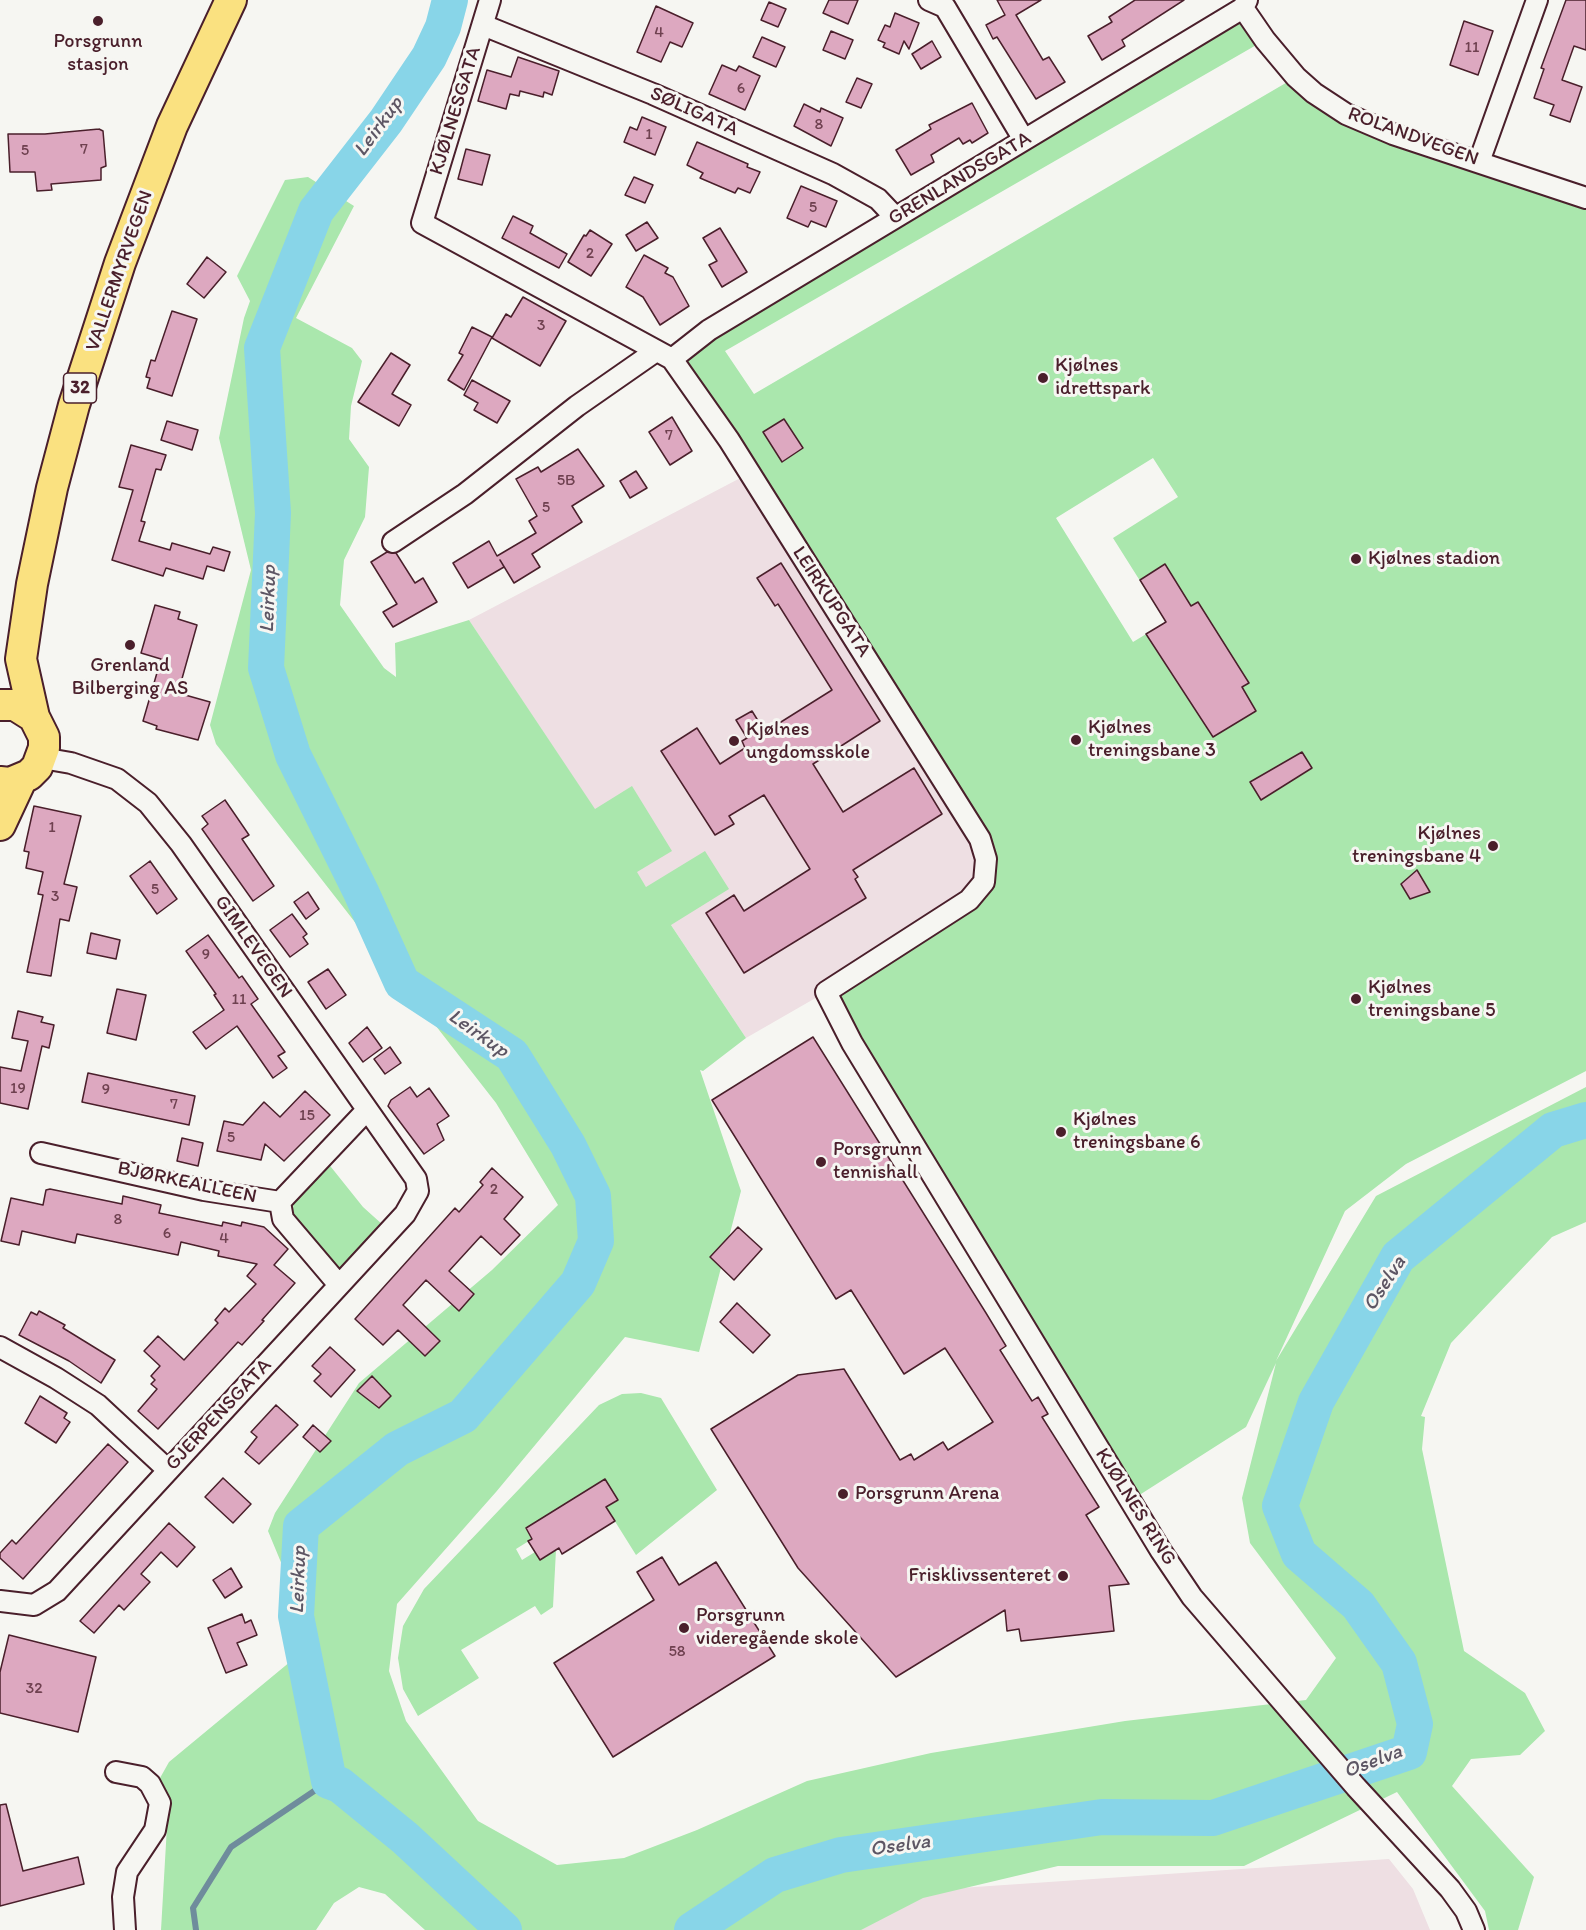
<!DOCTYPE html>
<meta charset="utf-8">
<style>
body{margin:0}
canvas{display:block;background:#f6f6f2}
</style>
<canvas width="1586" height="1930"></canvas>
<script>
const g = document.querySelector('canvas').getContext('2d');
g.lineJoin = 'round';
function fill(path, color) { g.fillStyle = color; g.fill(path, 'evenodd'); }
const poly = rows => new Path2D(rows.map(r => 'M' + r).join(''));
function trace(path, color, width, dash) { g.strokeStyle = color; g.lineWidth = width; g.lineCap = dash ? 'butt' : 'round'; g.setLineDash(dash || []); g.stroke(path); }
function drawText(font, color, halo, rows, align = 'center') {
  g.font = font + ' Itim,sans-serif'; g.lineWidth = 6; g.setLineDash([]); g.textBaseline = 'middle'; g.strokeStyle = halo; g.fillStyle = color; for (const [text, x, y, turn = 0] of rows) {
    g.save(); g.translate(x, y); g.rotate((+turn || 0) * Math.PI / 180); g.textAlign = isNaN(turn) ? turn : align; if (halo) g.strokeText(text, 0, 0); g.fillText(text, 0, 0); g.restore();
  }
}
fill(poly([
 [748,474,986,859,969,900,826,992,746,1038,469,620],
 [1389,1859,1413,1889,1430,1930,841,1930,901,1892]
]), '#eedfe3');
fill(poly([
 [1243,8,1265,40,725,351,754,394,1296,77,1346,114,1586,198,1586,1071,1406,1164,1345,1211,1276,1361,1376,1196,1586,1087,1586,1222,1552,1237,1451,1343,1421,1416,1425,1417,1422,1449,1464,1651,1525,1693,1545,1731,1520,1755,1471,1759,1452,1786,1534,1877,1518,1930,1489,1930,1485,1911,1397,1792,1244,1866,1058,1866,923,1898,861,1930,425,1930,385,1894,359,1887,334,1903,316,1930,161,1930,167,1826,155,1792,160,1778,169,1762,314,1642,268,1531,275,1513,359,1383,492,1270,558,1205,496,1103,216,744,210,725,251,570,219,438,244,318,250,301,237,276,285,180,308,177,354,206,296,318,352,348,362,361,351,406,349,439,369,467,365,517,344,560,340,605,384,668,396,677,395,643,469,620,595,809,632,786,672,851,637,872,646,887,705,851,729,889,671,925,746,1038,703,1071,700,1070,741,1191,699,1352,625,1337,496,1492,397,1604,389,1671,406,1721,478,1821,557,1865,624,1858,697,1830,807,1781,931,1753,1125,1721,1306,1700,1336,1658,1250,1543,1242,1498,1276,1363,1246,1427,1130,1501,826,992,969,900,986,859,672,359],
 [1153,458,1178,497,1113,538,1166,622,1133,642,1056,518],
 [327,1162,363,1207,383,1225,344,1267,336,1268,292,1216,294,1201],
 [641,1393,661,1398,717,1490,636,1555,606,1507,618,1500,605,1479,526,1528,532,1539,516,1549,522,1560,535,1552,540,1560,556,1550,553,1607,541,1615,535,1606,461,1650,479,1678,418,1716,403,1689,398,1658,403,1626,424,1589,599,1405,622,1394]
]), '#aae7ad');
trace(poly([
 [196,1930,193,1908,231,1847,329,1781]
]), '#6f8c9c', 6);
trace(poly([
 [450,0,443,27,429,57,386,121,316,211,262,348,273,513,266,668,293,755,361,892,402,983,512,1055,568,1145,593,1196,596,1241,578,1283,463,1416,397,1449,301,1526,296,1616,329,1781,340,1785,405,1838,504,1930],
 [692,1930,775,1875,841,1855,1102,1817,1213,1818,1409,1752,1415,1724,1399,1663,1358,1605,1299,1554,1280,1506,1316,1402,1398,1257,1553,1130,1586,1120]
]), '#88d5e8', 36);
const building = poly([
 [829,0,858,0,848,24,823,13,829,0],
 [997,0,1041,0,1016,15,1043,60,1049,57,1065,82,1036,99,997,37,993,39,986,25,1005,15,997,0],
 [1135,0,1184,0,1122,40,1125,46,1102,60,1088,36,1112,22,1109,17,1135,0],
 [1566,0,1586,0,1586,50,1574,46,1562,80,1582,87,1570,122,1550,115,1554,105,1534,98,1544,69,1541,68,1566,0],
 [769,2,786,9,778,27,761,20,769,2],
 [656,6,693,23,682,47,670,42,661,62,637,52,656,6],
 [895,13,919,23,909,49,904,41,899,54,883,47,885,43,878,40,885,25,890,27,895,13],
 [1464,21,1493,31,1478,75,1450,65,1464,21],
 [831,31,853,40,845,59,823,50,831,31],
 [762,37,785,47,776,67,753,57,762,37],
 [932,41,941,57,921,69,912,54,932,41],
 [518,57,559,71,552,95,544,92,543,97,520,91,519,96,510,94,506,109,478,101,487,70,511,77,518,57],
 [722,65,736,71,739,66,760,76,745,110,709,94,722,65],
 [857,78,872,84,861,108,846,102,857,78],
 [972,103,988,133,972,143,970,140,963,144,959,138,931,155,934,162,911,175,896,150,931,129,929,125,972,103],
 [804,104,820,112,821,108,843,118,831,146,794,126,804,104],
 [642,117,666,127,655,155,624,142,630,127,637,130,642,117],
 [99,129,103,131,106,166,101,168,101,180,51,184,52,190,37,191,35,172,10,172,8,134,45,134,99,129],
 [697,142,748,164,747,167,760,172,750,193,738,188,735,193,700,178,703,173,687,165,697,142],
 [466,149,490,155,482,185,458,179,466,149],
 [634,177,653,185,645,203,625,195,634,177],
 [801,186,837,201,826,227,811,221,808,227,787,218,801,186],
 [513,216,533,226,530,233,567,254,559,268,502,238,513,216],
 [647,222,658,238,636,251,626,235,647,222],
 [720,228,747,272,722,287,709,265,717,261,703,238,720,228],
 [590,230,612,244,591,276,568,262,584,235,586,236,590,230],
 [644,255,668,268,665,273,673,277,689,306,660,325,643,297,626,287,644,255],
 [207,257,226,272,204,298,187,284,207,257],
 [523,297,566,321,540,366,492,338,506,314,511,317,523,297],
 [172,311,197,319,172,396,147,388,150,378,146,377,151,360,155,361,172,311],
 [472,327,492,337,464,390,448,380,463,355,459,353,472,327],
 [391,353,410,365,392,394,411,405,399,426,358,402,391,353],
 [472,380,510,401,497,423,474,410,478,403,464,395,472,380],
 [672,417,692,451,670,465,649,432,672,417],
 [784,419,803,448,782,462,763,432,784,419],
 [167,421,198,430,192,450,161,440,167,421],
 [131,445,166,455,161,470,156,469,141,521,145,522,139,541,170,550,172,543,210,554,213,547,230,552,224,571,207,566,203,579,166,568,163,576,112,560,133,490,119,487,131,445],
 [578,449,604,486,572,506,582,522,532,554,540,567,514,583,500,560,504,567,468,588,453,563,489,541,497,556,536,533,529,521,537,516,516,479,538,467,541,472,578,449],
 [636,471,647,488,630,498,620,481,636,471],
 [387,552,396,553,415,583,423,578,437,602,393,627,383,612,397,604,371,562,387,552],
 [781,563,880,721,813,764,843,812,914,768,942,814,853,870,858,877,855,879,866,898,744,973,706,913,734,895,744,911,810,869,764,795,729,816,734,824,715,835,661,751,697,728,720,764,745,748,742,741,747,738,736,720,752,711,765,732,832,690,778,604,775,606,757,578,781,563],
 [1165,564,1191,606,1198,602,1249,683,1242,687,1256,711,1213,737,1146,634,1166,622,1140,580,1165,564],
 [155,605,180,612,178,619,197,625,178,693,210,702,198,740,156,729,157,726,143,721,161,659,141,653,155,605],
 [1302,752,1312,768,1261,800,1250,782,1302,752],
 [225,800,249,835,242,839,274,886,253,901,202,829,208,824,202,816,225,800],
 [34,806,81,816,64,884,77,887,69,921,60,919,51,976,27,972,43,895,38,894,43,872,26,868,29,852,24,851,34,806],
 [150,861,177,899,157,914,130,876,150,861],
 [1417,870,1430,892,1410,899,1401,884,1417,870],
 [308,892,319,909,306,919,294,902,308,892],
 [292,914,307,934,303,937,308,944,290,957,270,930,292,914],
 [91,933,120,940,116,959,87,953,91,933],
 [208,935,239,978,242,976,258,999,251,1004,285,1052,278,1056,287,1068,273,1078,237,1026,206,1049,193,1032,224,1010,214,995,216,994,186,951,208,935],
 [328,969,346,995,326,1009,308,982,328,969],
 [117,989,146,995,136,1040,107,1033,117,989],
 [18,1011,43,1017,41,1022,54,1025,49,1048,42,1046,28,1109,0,1103,0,1067,21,1071,28,1041,12,1038,18,1011],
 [367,1027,382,1048,363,1062,349,1043,367,1027],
 [813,1037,986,1313,1006,1346,1000,1350,1032,1401,1038,1397,1048,1414,1042,1417,1099,1507,1086,1515,1129,1584,1109,1586,1114,1631,1021,1641,1019,1629,1007,1631,1005,1610,896,1677,798,1568,711,1429,798,1375,844,1369,900,1460,911,1454,914,1460,943,1442,948,1450,993,1422,945,1348,904,1374,851,1290,836,1299,712,1100,813,1037],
 [390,1047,401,1063,385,1074,374,1059,390,1047],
 [88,1073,195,1096,189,1125,82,1102,88,1073],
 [410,1087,417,1097,429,1088,449,1116,437,1124,444,1140,424,1154,388,1106,391,1100,410,1087],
 [305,1091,330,1115,284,1161,265,1144,261,1160,217,1151,224,1121,243,1125,264,1102,280,1117,305,1091],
 [182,1138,203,1143,198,1166,177,1161,182,1138],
 [492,1168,523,1197,504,1219,520,1235,501,1255,481,1236,449,1271,474,1294,459,1311,426,1280,403,1305,440,1341,425,1356,398,1330,383,1345,355,1319,455,1208,459,1212,483,1185,480,1182,492,1168],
 [50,1189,122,1204,123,1196,161,1205,159,1213,212,1224,222,1226,223,1222,241,1226,242,1222,264,1227,288,1249,274,1265,295,1283,262,1320,264,1321,242,1345,238,1342,158,1429,138,1411,157,1389,151,1384,155,1380,151,1376,160,1366,144,1351,158,1336,184,1360,218,1323,215,1320,225,1308,229,1312,256,1284,247,1276,257,1264,218,1256,219,1251,181,1242,178,1255,77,1234,75,1243,22,1231,19,1245,1,1241,11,1198,43,1205,46,1190,50,1189],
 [738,1227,762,1249,734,1280,710,1257,738,1227],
 [737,1303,770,1335,753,1353,720,1322,737,1303],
 [39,1311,65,1325,63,1328,115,1360,101,1383,69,1361,19,1335,31,1312,37,1315,39,1311],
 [330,1347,355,1370,331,1397,314,1381,321,1374,312,1366,330,1347],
 [372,1376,391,1396,379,1408,357,1391,372,1376],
 [40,1396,67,1413,64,1418,70,1422,56,1443,25,1423,40,1396],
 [276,1405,298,1425,259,1464,245,1452,257,1437,251,1432,276,1405],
 [313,1425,331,1441,320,1452,303,1437,313,1425],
 [108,1444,128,1462,23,1579,0,1558,0,1553,12,1540,16,1544,108,1444],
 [223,1478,251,1504,233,1523,205,1497,223,1478],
 [605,1479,618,1500,606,1507,615,1521,562,1554,559,1548,540,1560,528,1541,532,1539,526,1528,605,1479],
 [169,1523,195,1547,177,1567,161,1552,141,1574,150,1582,124,1610,119,1605,94,1633,80,1621,169,1523],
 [662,1557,679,1585,716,1562,775,1656,613,1757,554,1663,654,1600,637,1572,662,1557],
 [231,1568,242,1587,225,1598,213,1580,231,1568],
 [242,1614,245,1623,251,1620,257,1635,237,1643,247,1665,226,1673,208,1628,242,1614],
 [9,1635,96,1657,78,1732,0,1713,0,1672,9,1635],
 [6,1804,23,1871,78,1857,84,1884,0,1906,0,1805,6,1804]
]);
fill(building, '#dda8c0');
trace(building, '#4a1f2b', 1.5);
const minor = poly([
 [490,0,422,223,672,359,729,440,980,839,986,859,984,882,969,900,826,992,852,1043,1161,1551,1192,1597,1356,1787,1450,1889,1466,1911,1474,1930],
 [929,0,945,7,1024,140],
 [1243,8,1265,40,1296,77,1314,93,1346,114,1393,134,1586,198],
 [483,25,653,94,833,174,878,199,895,217],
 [1479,162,1537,0],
 [672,359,709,330,1243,8,1247,0],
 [393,542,465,494,577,406,656,351],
 [41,1153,204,1190,280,1202,367,1110],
 [280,1202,283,1219,339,1285],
 [0,1347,56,1378,98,1405,168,1470],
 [0,1601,34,1605,57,1591,405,1214,418,1191,416,1179,181,844,148,803,117,779,71,763,42,758],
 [116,1772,142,1777,150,1784,160,1803,155,1830,127,1872,123,1897,125,1930]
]);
const primary = poly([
 [0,705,15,705,34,717,44,737,44,748,37,767,29,775,10,783,0,782],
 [34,717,21,659,32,584,52,488,74,405,120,263,172,126,231,0],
 [0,825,21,780]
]);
trace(minor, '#4a1f2b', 24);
trace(primary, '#4a1f2b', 34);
trace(minor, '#f6f6f2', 20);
trace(primary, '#fae180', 30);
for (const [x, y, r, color] of [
 [98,21,6,"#4a1f2b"],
 [1043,378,6,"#4a1f2b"],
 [1356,559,6,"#4a1f2b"],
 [130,645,6,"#4a1f2b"],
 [1076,740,6,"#4a1f2b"],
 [734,741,6,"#4a1f2b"],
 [1493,846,6,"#4a1f2b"],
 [1356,999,6,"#4a1f2b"],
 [1061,1132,6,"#4a1f2b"],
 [821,1162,6,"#4a1f2b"],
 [843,1494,6,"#4a1f2b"],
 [1063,1576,6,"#4a1f2b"],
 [684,1628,6,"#4a1f2b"]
]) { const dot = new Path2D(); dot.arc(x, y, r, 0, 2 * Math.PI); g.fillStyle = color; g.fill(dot); trace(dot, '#f6f6f2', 2); }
drawText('16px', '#6f4150', null, [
 ["4",659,33],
 ["11",1472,48],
 ["6",741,89],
 ["8",819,125],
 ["1",649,135],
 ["7",84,150],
 ["5",25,151],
 ["5",813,208],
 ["2",590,254],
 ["3",541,326],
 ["7",669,436],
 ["5B",566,481],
 ["5",546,508],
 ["1",52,828],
 ["5",155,890],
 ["3",55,897],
 ["9",206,955],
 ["11",239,1000],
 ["19",18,1089],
 ["9",106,1090],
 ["7",174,1105],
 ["15",307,1116],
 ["5",231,1138],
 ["2",494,1190],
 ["8",118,1220],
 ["6",167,1234],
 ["4",224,1239],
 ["58",677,1652],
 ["32",34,1689]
]);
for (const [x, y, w] of [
 [80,388,33]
]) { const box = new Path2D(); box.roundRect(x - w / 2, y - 15, w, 30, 4.5); g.fillStyle = '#f6f6f2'; g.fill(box); trace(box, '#4a1f2b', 1.5); }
drawText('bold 18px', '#4a1f2b', null, [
 ["32",80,388]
]);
drawText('20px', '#4a1f2b', '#f6f6f2', [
 ["Porsgrunn",98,42,"center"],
 ["stasjon",98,65,"center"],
 ["Kjølnes",1055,366],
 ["idrettspark",1055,389],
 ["Kjølnes stadion",1368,559],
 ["Grenland",130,666,"center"],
 ["Bilberging AS",130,689,"center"],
 ["Kjølnes",1088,728],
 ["treningsbane 3",1088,751],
 ["Kjølnes",746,730],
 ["ungdomsskole",746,753],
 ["Kjølnes",1481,834,"right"],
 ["treningsbane 4",1481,857,"right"],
 ["Kjølnes",1368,988],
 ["treningsbane 5",1368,1011],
 ["Kjølnes",1073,1120],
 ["treningsbane 6",1073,1143],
 ["Porsgrunn",833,1150],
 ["tennishall",833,1173],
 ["Porsgrunn Arena",855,1494],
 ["Frisklivssenteret",1051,1576,"right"],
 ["Porsgrunn",696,1616],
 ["videregående skole",696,1639]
], 'left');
drawText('20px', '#4a1f2b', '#f6f6f2', [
 ["KJØLNESGATA",456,111,-73],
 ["SØLIGATA",694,112,24],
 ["ROLANDVEGEN",1413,137,20],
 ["GRENLANDSGATA",960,179,-31],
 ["VALLERMYRVEGEN",120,271,-71],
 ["LEIRKUPGATA",831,602,57],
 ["GIMLEVEGEN",253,947,55],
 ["BJØRKEALLEEN",187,1183,12],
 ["GJERPENSGATA",219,1415,-47],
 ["KJØLNES RING",1135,1507,58]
]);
drawText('italic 21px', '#5d5664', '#f6f6f2', [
 ["Leirkup",379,127,-54],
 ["Leirkup",269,599,-88],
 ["Leirkup",478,1034,35],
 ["Oselva",1385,1284,-57],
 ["Leirkup",299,1580,-88],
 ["Oselva",1373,1762,-21],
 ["Oselva",900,1846,-8]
]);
</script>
